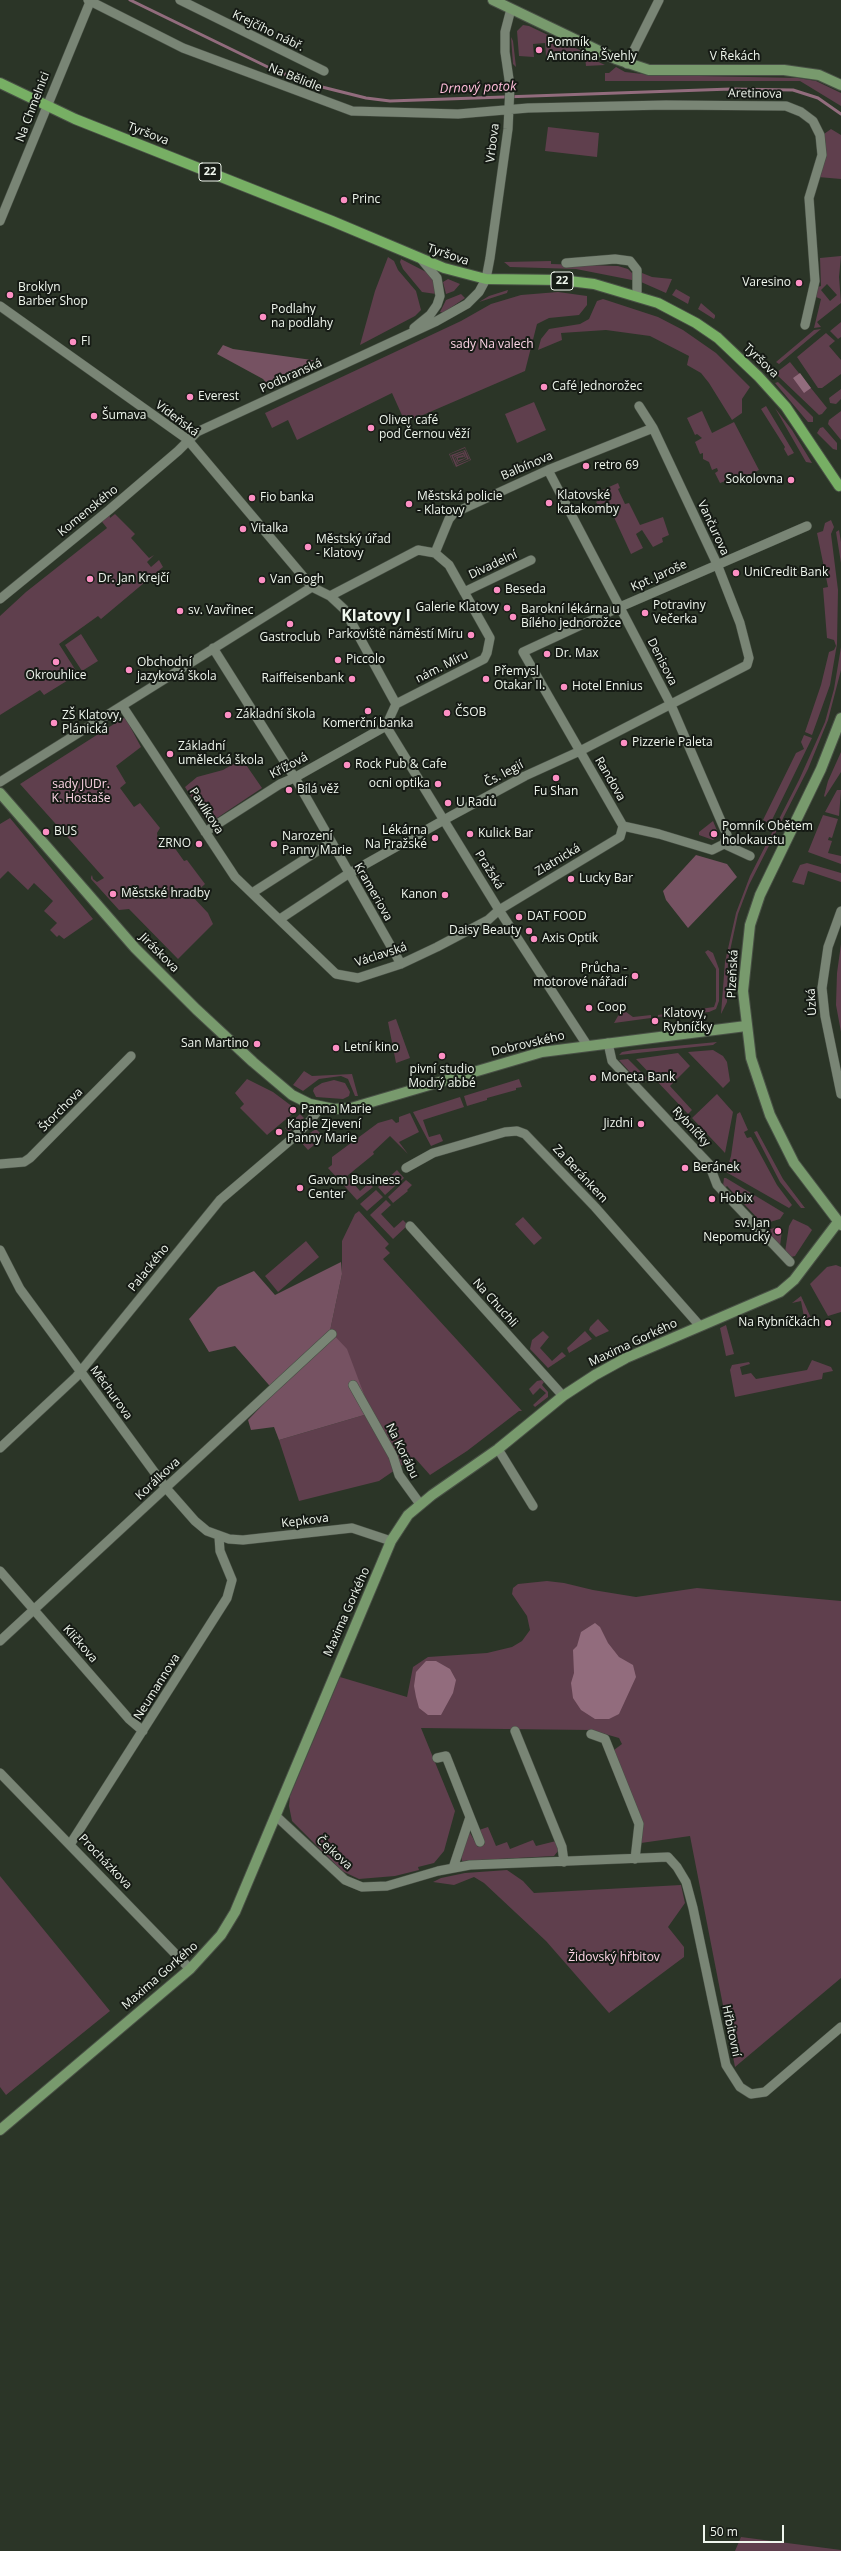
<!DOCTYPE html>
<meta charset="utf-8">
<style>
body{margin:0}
#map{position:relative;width:841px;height:2551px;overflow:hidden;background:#2b3527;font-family:"Open Sans",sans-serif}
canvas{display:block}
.scale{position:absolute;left:703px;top:2525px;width:81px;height:18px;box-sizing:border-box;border:2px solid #eff6ed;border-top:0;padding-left:5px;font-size:12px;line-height:14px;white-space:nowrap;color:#eff6ed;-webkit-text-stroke:3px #161b15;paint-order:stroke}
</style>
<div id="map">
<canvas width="841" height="2551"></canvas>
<div class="scale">50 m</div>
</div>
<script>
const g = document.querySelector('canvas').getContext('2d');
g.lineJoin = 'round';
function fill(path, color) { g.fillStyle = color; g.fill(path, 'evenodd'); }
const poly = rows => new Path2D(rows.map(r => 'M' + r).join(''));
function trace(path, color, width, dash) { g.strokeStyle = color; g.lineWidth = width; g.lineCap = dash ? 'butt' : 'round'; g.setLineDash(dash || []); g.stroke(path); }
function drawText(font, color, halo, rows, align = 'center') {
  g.font = font + ' "Open Sans",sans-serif'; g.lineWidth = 4; g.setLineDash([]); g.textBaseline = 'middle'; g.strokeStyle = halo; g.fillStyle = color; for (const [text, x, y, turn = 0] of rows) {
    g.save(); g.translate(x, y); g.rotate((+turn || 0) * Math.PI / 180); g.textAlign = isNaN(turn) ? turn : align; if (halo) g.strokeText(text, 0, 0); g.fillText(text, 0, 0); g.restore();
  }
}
fill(poly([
 [523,25,529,26,588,54,546,56,545,43,533,44,534,57,519,56,517,31],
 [511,37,513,41,516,67,513,64],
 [585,57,588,57,605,65,586,66],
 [616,67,625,72,651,75,798,78,816,81,841,93,841,106,800,81,605,81,605,73,609,73],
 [548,127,599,133,597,157,545,151],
 [831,129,841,135,841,179,818,177,826,146,824,134],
 [841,256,839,277,841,303,817,322,821,327,814,328,821,299,816,297,818,287,821,286,820,258],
 [827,284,837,295,830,301,821,290],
 [388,257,394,261,398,270,416,291,421,310,415,316,360,345,375,291],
 [401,259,430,274,435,283,436,294,422,292,403,269,400,262],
 [551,261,551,264,618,266,628,269,632,273,632,280,576,269,510,267,504,262],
 [642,273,652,277,672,279,666,293,641,282],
 [448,279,460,284,454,291,446,294,443,282],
 [676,289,690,297,688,304,672,295],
 [508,290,507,293,479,302,489,296],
 [558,292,587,296,587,305,579,315,549,318,537,324,525,371,409,421,405,422,392,393,297,440,288,420,272,428,265,413,461,321,491,304,521,295],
 [461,294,465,298,443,313,440,312,446,300],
 [603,299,658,317,683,330,716,353,750,387,742,399,742,413,732,420,709,383,701,373,687,365,689,356,650,336,606,330,561,333,562,340,538,350,541,339,549,329,580,324,589,319,597,301],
 [701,303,715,315,715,317,714,319,698,309],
 [841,322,841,337,838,339,830,331],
 [821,329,779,364,776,362,814,330],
 [826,333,835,341,829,346,841,360,841,374,822,388,818,388,797,357],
 [790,362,827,408,822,414,819,415,777,375,777,372],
 [778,382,813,417,813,422,808,422,775,383],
 [841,389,841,399,836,404,830,403,829,398],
 [534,402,546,430,517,443,505,414],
 [766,406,794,453,788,456,784,449,785,447,761,409],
 [775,408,792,430,812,463,806,462],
 [702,411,712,433,734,422,759,470,738,480,737,477,720,483,715,473,718,471,717,468,712,470,709,462,703,459,703,453,700,454,695,442,702,438,697,434,695,435,687,418],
 [841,411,841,440,828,424,829,420],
 [823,427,837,443,837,450,833,449,817,433,820,428],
 [465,447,471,460,456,467,451,455,465,450,469,459,457,464,454,456,464,452,466,458,458,462,456,457,463,455,464,457,458,458,458,460,465,458,463,454,455,457,458,463,467,459,464,451,453,456,457,465,470,460,465,448,450,454,455,468,449,454],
 [618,483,620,488,618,489,625,504,629,503,640,525,663,517,669,535,662,538,663,542,653,547,642,530,636,534,643,548,631,554,607,502,598,505,596,502,603,497,600,491],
 [109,510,110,518,115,514,135,534,131,538,149,558,154,555,147,562,151,567,159,560,163,567,101,619,98,616,59,644,78,674,44,695,40,690,0,715,0,616,26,592,107,528,99,518],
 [831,520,834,527,831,534,838,590,837,644,830,685,812,735,805,732,821,685,829,652,834,650,836,646,834,640,827,638,823,588,828,587,817,533,823,531,825,523],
 [839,530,841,542,841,563,836,532],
 [81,634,98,661,82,671,65,645],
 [841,647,841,670,828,720,808,769,749,885,738,914,728,960,727,1002,721,1014,725,962,736,913,750,876,799,780,825,722,834,689],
 [125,717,141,747,116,766,126,783,120,788,134,807,140,803,160,828,157,833,158,839,163,842,169,840,184,861,187,860,205,884,192,896,208,913,213,924,178,959,129,909,119,910,91,879,91,877,92,875,93,879,97,882,104,878,20,784],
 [804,735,812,738,770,824,763,820,796,753,804,749,801,742],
 [841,752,841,772,825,797,824,796,828,781],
 [242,759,262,788,208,824,185,787,197,777,223,770],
 [837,790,841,790,839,816,825,812],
 [823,815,838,819,832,838,829,837,828,840,832,841,828,853,841,856,841,864,808,852],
 [10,818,93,919,64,939,59,935,57,937,50,930,57,923,44,911,53,901,34,883,28,890,8,871,0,879,0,824],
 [713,821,718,833,716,838,713,840,699,835,699,832],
 [807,863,841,873,841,882,808,871,804,885,792,882,800,865],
 [841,944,841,1032,836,1005,837,973],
 [708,950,713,953,719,969,719,1001,716,1009,709,1012,658,1017,658,1015,714,1007,716,1001,716,969,705,952],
 [622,1009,633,1017,651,1015,651,1018,614,1023],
 [396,1019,410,1058,396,1063,388,1022],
 [717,1042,713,1045,619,1055,622,1052,633,1050],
 [713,1050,723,1056,727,1062,730,1081,723,1088,688,1052],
 [678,1053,690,1066,670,1086,692,1110,688,1114,636,1059],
 [628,1059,647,1078,642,1083,639,1082,619,1060],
 [304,1071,312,1076,352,1074,358,1096,355,1096,348,1079,341,1076,319,1079,303,1091,293,1085],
 [247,1079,273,1092,297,1110,267,1135,240,1108,244,1104,235,1093],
 [519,1079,522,1087,516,1088,516,1090,487,1098,487,1100,467,1106,464,1096],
 [334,1080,345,1083,350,1092,349,1096,343,1099,316,1097,313,1091,314,1088,322,1083],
 [717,1094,733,1112,725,1153,692,1118],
 [460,1097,464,1107,423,1120,429,1137,440,1134,443,1141,431,1146,413,1112],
 [740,1112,748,1130,744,1132,747,1138,751,1137,777,1185,792,1205,789,1208,726,1172,731,1156,737,1114],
 [410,1113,419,1132,399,1142,408,1154,390,1136,373,1152,374,1154,347,1176,360,1191,369,1183,373,1187,357,1200,328,1168,332,1165,332,1157,378,1123,392,1119,396,1123,399,1122,399,1117],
 [300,1114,304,1118,289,1132,285,1128],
 [316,1129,324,1137,308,1150,299,1140],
 [757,1131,783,1179,805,1208,801,1208,780,1182,754,1132],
 [397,1170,404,1178,385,1195,378,1187],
 [724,1178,726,1178,784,1213,780,1219,763,1224,727,1186,725,1188,723,1186],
 [406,1180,412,1185,407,1190,408,1191,393,1203,388,1197],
 [376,1190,383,1197,367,1211,360,1204],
 [386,1200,391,1205,381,1214,394,1228,403,1220,408,1225,393,1239,370,1215],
 [359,1211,389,1244,385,1248,390,1253,383,1259,522,1411,519,1411,467,1451,430,1475,414,1457,379,1481,299,1501,279,1440,371,1413,330,1331,342,1274,342,1241,355,1214],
 [523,1217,542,1238,534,1245,515,1224],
 [793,1219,808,1226,812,1230,795,1256,791,1257,785,1252,789,1226],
 [776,1227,782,1231,780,1246,766,1231],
 [306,1241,319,1257,278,1292,265,1276],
 [836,1265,841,1267,841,1312,828,1316,810,1284,827,1267],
 [801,1296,812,1320,805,1322,801,1301,792,1303],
 [598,1319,609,1331,596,1337,589,1330,590,1327],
 [726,1325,734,1354,726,1356,720,1328],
 [543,1331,549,1337,540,1348,552,1361,562,1352,566,1356,548,1368,530,1349,532,1340],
 [585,1331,592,1339,569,1353,567,1348],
 [812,1360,831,1367,833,1371,823,1373,822,1379,735,1397,730,1370,732,1365,749,1362,750,1364,740,1367,742,1375,751,1373,756,1379,807,1370],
 [542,1380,544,1382,542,1385,548,1392,548,1397,535,1407,533,1405,546,1393,540,1388,533,1395,529,1389,537,1381],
 [547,1581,564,1583,593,1590,636,1597,697,1588,841,1601,841,1978,735,2067,690,1836,641,1843,643,1826,614,1750,622,1744,619,1738,591,1730,421,1728,455,1811,444,1851,434,1863,418,1867,419,1870,395,1876,359,1879,342,1871,292,1821,289,1806,290,1796,340,1677,407,1697,413,1667,428,1657,487,1653,512,1647,522,1641,530,1630,527,1616,512,1594,513,1588,518,1584],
 [488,1827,496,1846,507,1842,510,1849,533,1840,536,1846,556,1841,558,1851,554,1856,462,1861,461,1857,469,1831,478,1847,485,1844,479,1830],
 [507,1870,523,1881,534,1893,681,1885,685,1903,668,1927,684,1947,684,1957,609,2013,546,1941,484,1883,474,1877,454,1885,433,1882,441,1878,465,1873],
 [0,1876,110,2011,6,2095,0,2087],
 [741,2537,841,2550,841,2551,735,2551]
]), '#5f3f4d');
fill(poly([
 [223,345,233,349,312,360,320,363,320,365,271,388,263,379,217,354],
 [696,855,727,864,737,877,688,928,666,900,663,891],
 [341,1262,342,1274,330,1331,347,1349,371,1413,279,1440,274,1427,251,1430,248,1420,275,1392,235,1346,209,1352,189,1319,218,1287,254,1271,275,1295]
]), '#765262');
fill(poly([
 [800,373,811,388,804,393,793,378],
 [595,1623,600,1627,608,1643,619,1657,633,1665,636,1677,619,1714,609,1719,595,1719,581,1710,573,1698,571,1683,574,1673,573,1650,577,1646,581,1632],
 [426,1661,436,1661,450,1669,456,1680,453,1693,441,1715,428,1715,419,1708,416,1697,414,1686,416,1672]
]), '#926c7d');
trace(poly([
 [130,0,276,71,322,87,366,98,390,101,731,89,793,90,818,98,841,114]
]), '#926c7d', 3);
const street = poly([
 [88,0,183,48,352,111,458,114,528,108,666,105,786,106,801,112,813,121,820,135,822,155,809,198,815,281,805,325],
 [180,0,324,71],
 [627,64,659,0],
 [0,221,90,2],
 [566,263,615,259,630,261,637,270,637,295],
 [0,306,187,439,312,587,330,596,344,609,396,704],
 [414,328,430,315,437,305,440,296,437,278,422,260],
 [548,470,671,705,727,835,724,844,712,850,659,834,623,826],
 [435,553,449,519,454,513,548,470,653,428],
 [464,592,531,560],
 [330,596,418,550,435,553,449,565,490,638,487,653,484,659,396,704],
 [0,599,109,510,178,451,197,432,435,322,467,304,479,292,486,279,490,258,508,129,510,86,505,52,505,32,511,9],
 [213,648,298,783,401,964],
 [396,704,386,726,499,910,587,1045],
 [123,707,235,877,336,974,358,978,401,964,437,947,488,920,499,910,620,837,623,826],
 [0,782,312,587],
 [623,826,523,652,620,607,807,526],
 [205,832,280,784,294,778,386,726],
 [724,844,750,856],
 [252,893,330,843],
 [841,911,828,947,822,988,825,1016,841,1094],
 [280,919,348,874,451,816,525,776,580,751,747,665,749,658,740,623,717,564,653,428,639,406],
 [608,1043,612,1061,709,1164,717,1185,790,1262],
 [0,1164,24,1162,30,1158,131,1056],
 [406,1168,433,1153,505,1132,517,1131,525,1134,595,1207,700,1326],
 [410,1226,563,1396],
 [0,1250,20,1289,166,1488,195,1521,207,1531,229,1539,243,1540,352,1528,391,1541],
 [353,1385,393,1456,399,1475,420,1504],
 [0,1448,76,1377,220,1200,294,1137,309,1122,321,1107],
 [498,1449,533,1506],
 [0,1571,129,1719,143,1731],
 [0,1641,332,1334],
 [515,1731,562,1847,564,1862],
 [591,1734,605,1739,639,1824,635,1859],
 [437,1758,446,1756,470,1817,453,1868],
 [0,1773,190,1969],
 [276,1816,345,1880,362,1887,387,1886,438,1871,470,1865,668,1857,677,1867,686,1882,693,1908,726,2065,740,2087,751,2094,765,2092,841,2027],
 [470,1817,480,1842],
 [71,1843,227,1598,232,1580,220,1551,219,1537]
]);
const secondary = poly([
 [493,0,616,59,649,70,784,70,819,75,841,85],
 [841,718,821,769,760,895,750,925,743,991,751,1058,770,1115,794,1163,841,1225],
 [0,793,135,948,196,1009,253,1062,292,1095,310,1104,334,1109,351,1108,542,1052,746,1026],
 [0,2130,190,1969,221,1935,235,1912,391,1541,408,1515,432,1495,498,1449,563,1396,595,1375,626,1358,780,1292,794,1280,838,1222]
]);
const primary = poly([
 [0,83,75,119,332,221,444,268,486,279,561,280,594,284,658,303,696,323,718,338,758,376,786,407,839,486,841,485]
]);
trace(street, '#485045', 10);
trace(secondary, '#485045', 12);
trace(primary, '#485045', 12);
trace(street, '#798575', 9);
trace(secondary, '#789a6d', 10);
trace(primary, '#77af64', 10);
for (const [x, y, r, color] of [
 [539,50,4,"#fc8fc3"],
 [344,200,4,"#fc8fc3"],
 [799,283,4,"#fc8fc3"],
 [10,295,4,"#fc8fc3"],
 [263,317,4,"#fc8fc3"],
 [73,342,4,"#fc8fc3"],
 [544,387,4,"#fc8fc3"],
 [190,397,4,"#fc8fc3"],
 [94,416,4,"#fc8fc3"],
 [371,428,4,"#fc8fc3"],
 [586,466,4,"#fc8fc3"],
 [791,480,4,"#fc8fc3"],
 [252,498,4,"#fc8fc3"],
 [549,503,4,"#fc8fc3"],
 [409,504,4,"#fc8fc3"],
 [243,529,4,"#fc8fc3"],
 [308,547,4,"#fc8fc3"],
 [736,573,4,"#fc8fc3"],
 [90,579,4,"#fc8fc3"],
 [262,580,4,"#fc8fc3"],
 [497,590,4,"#fc8fc3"],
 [507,608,4,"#fc8fc3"],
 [180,611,4,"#fc8fc3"],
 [645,613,4,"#fc8fc3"],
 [513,617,4,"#fc8fc3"],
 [290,624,4,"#fc8fc3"],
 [471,635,4,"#fc8fc3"],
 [547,654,4,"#fc8fc3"],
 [338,660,4,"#fc8fc3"],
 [56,662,4,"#fc8fc3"],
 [129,670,4,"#fc8fc3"],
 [352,679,4,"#fc8fc3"],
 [486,679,4,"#fc8fc3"],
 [564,687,4,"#fc8fc3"],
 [368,711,4,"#fc8fc3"],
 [447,713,4,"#fc8fc3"],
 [228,715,4,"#fc8fc3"],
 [54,723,4,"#fc8fc3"],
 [624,743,4,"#fc8fc3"],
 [170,754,4,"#fc8fc3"],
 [347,765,4,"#fc8fc3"],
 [556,778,4,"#fc8fc3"],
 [438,784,4,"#fc8fc3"],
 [289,790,4,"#fc8fc3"],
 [448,803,4,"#fc8fc3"],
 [46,832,4,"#fc8fc3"],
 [470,834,4,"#fc8fc3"],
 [714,834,4,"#fc8fc3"],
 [435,838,4,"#fc8fc3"],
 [199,844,4,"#fc8fc3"],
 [274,844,4,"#fc8fc3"],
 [571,879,4,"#fc8fc3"],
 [113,894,4,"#fc8fc3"],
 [445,895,4,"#fc8fc3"],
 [519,917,4,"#fc8fc3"],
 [529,931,4,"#fc8fc3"],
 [534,939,4,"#fc8fc3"],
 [635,976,4,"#fc8fc3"],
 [589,1008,4,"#fc8fc3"],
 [655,1021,4,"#fc8fc3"],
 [257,1044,4,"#fc8fc3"],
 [336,1048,4,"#fc8fc3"],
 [442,1056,4,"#fc8fc3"],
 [593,1078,4,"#fc8fc3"],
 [293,1110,4,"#fc8fc3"],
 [641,1124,4,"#fc8fc3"],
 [279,1132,4,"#fc8fc3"],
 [685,1168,4,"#fc8fc3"],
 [300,1188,4,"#fc8fc3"],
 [712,1199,4,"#fc8fc3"],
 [778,1231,4,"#fc8fc3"],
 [828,1323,4,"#fc8fc3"]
]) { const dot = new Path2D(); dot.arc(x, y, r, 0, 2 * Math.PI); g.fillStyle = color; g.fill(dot); trace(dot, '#161b15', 1.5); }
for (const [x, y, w] of [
 [210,172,22],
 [562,281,22]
]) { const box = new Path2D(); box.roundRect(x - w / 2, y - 9, w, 18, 3); g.fillStyle = '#161b15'; g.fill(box); trace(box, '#eff6ed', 1); }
drawText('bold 11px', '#eff6ed', null, [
 ["22",210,172],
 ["22",562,281]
]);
drawText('12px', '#eff6ed', '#161b15', [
 ["Krejčího nábř.",268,31,26],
 ["V Řekách",735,57],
 ["Na Bělidle",295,78,22],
 ["Aretinova",755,94,1],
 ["Na Chmelnici",33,107,-69],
 ["Tyršova",148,134,21],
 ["Vrbova",493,143,-83],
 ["Tyršova",448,255,19],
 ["Tyršova",761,361,44],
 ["Podbranská",291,376,-24],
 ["Vídeňská",177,419,37],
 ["Balbínova",527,466,-23],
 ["Komenského",88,511,-39],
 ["Vančurova",713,528,65],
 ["Divadelní",493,565,-25],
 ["Kpt. Jaroše",659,576,-24],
 ["Denisova",662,662,63],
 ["nám. Míru",442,667,-27],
 ["Křížová",289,766,-28],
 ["Čs. legií",504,774,-28],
 ["Randova",610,779,60],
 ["Pavlíkova",206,811,57],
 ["Zlatnická",558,860,-31],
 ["Pražská",489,870,58],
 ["Krameriova",373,892,60],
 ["Jiráskova",159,953,45],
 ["Václavská",381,955,-18],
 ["Plzeňská",733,974,-87],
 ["Úzká",812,1002,-94],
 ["Dobrovského",528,1044,-13],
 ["Štorchova",61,1110,-45],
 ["Rybníčky",691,1127,47],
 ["Za Beránkem",580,1174,47],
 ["Palackého",149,1268,-51],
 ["Na Chuchli",495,1303,48],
 ["Maxima Gorkého",633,1343,-25],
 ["Měchurova",111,1393,54],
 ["Na Korábu",402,1451,64],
 ["Korálkova",158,1479,-43],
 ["Kepkova",305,1521,-7],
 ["Maxima Gorkého",347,1612,-66],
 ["Kličkova",80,1644,49],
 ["Neumannova",157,1687,-58],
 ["Čejkova",334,1853,42],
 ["Procházkova",105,1862,46],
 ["Maxima Gorkého",160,1976,-41],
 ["Hřbitovní",731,2031,78]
]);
drawText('12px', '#eff6ed', '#161b15', [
 ["Pomník",547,43],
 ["Antonína Švehly",547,57],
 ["Princ",352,200],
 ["Varesino",791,283,"right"],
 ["Broklyn",18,288],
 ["Barber Shop",18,302],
 ["Podlahy",271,310],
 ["na podlahy",271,324],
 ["FI",81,342],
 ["Café Jednorožec",552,387],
 ["Everest",198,397],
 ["Šumava",102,416],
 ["Oliver café",379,421],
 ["pod Černou věží",379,435],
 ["retro 69",594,466],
 ["Sokolovna",783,480,"right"],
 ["Klatovské",557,496],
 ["katakomby",557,510],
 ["Městská policie",417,497],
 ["- Klatovy",417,511],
 ["Fio banka",260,498],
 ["Vitalka",251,529],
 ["Městský úřad",316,540],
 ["- Klatovy",316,554],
 ["UniCredit Bank",744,573],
 ["Dr. Jan Krejčí",98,579],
 ["Van Gogh",270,580],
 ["Beseda",505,590],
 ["Potraviny",653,606],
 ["Večerka",653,620],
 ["Galerie Klatovy",499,608,"right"],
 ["Barokní lékárna u",521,610],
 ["Bílého jednorožce",521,624],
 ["sv. Vavřinec",188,611],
 ["Parkoviště náměstí Míru",463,635,"right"],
 ["Gastroclub",290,638,"center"],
 ["Dr. Max",555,654],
 ["Piccolo",346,660],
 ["Obchodní",137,663],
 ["jazyková škola",137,677],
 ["Přemysl",494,672],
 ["Otakar II.",494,686],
 ["Okrouhlice",56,676,"center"],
 ["Raiffeisenbank",344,679,"right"],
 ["Hotel Ennius",572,687],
 ["ČSOB",455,713],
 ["Základní škola",236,715],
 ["ZŠ Klatovy,",62,716],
 ["Plánická",62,730],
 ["Komerční banka",368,724,"center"],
 ["Pizzerie Paleta",632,743],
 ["Základní",178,747],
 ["umělecká škola",178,761],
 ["Rock Pub & Cafe",355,765],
 ["ocni optika",430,784,"right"],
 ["Bílá věž",297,790],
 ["Fu Shan",556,792,"center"],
 ["U Radů",456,803],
 ["Pomník Obětem",722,827],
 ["holokaustu",722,841],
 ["Lékárna",427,831,"right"],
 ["Na Pražské",427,845,"right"],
 ["BUS",54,832],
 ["Kulick Bar",478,834],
 ["Narození",282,837],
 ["Panny Marie",282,851],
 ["ZRNO",191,844,"right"],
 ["Lucky Bar",579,879],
 ["Městské hradby",121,894],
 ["Kanon",437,895,"right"],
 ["DAT FOOD",527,917],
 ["Daisy Beauty",521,931,"right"],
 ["Axis Optik",542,939],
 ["Průcha -",627,969,"right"],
 ["motorové nářadí",627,983,"right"],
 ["Coop",597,1008],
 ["Klatovy,",663,1014],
 ["Rybníčky",663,1028],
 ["San Martino",249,1044,"right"],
 ["Letní kino",344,1048],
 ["pivní studio",442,1070,"center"],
 ["Modrý abbé",442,1084,"center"],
 ["Moneta Bank",601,1078],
 ["Panna Marie",301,1110],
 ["Jizdni",633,1124,"right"],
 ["Kaple Zjevení",287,1125],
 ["Panny Marie",287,1139],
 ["Beránek",693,1168],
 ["Gavom Business",308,1181],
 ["Center",308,1195],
 ["Hobix",720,1199],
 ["sv. Jan",770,1224,"right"],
 ["Nepomucký",770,1238,"right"],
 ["Na Rybníčkách",820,1323,"right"]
], 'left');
drawText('12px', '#fdd5e5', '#161b15', [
 ["sady Na valech",492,345],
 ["sady JUDr.",81,785],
 ["K. Hostaše",81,799],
 ["Židovský hřbitov",614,1958]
]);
drawText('italic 13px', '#ffbdda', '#161b15', [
 ["Drnový potok",478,88,-2]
]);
drawText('bold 16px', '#eff6ed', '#161b15', [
 ["Klatovy I",376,616]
]);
</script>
